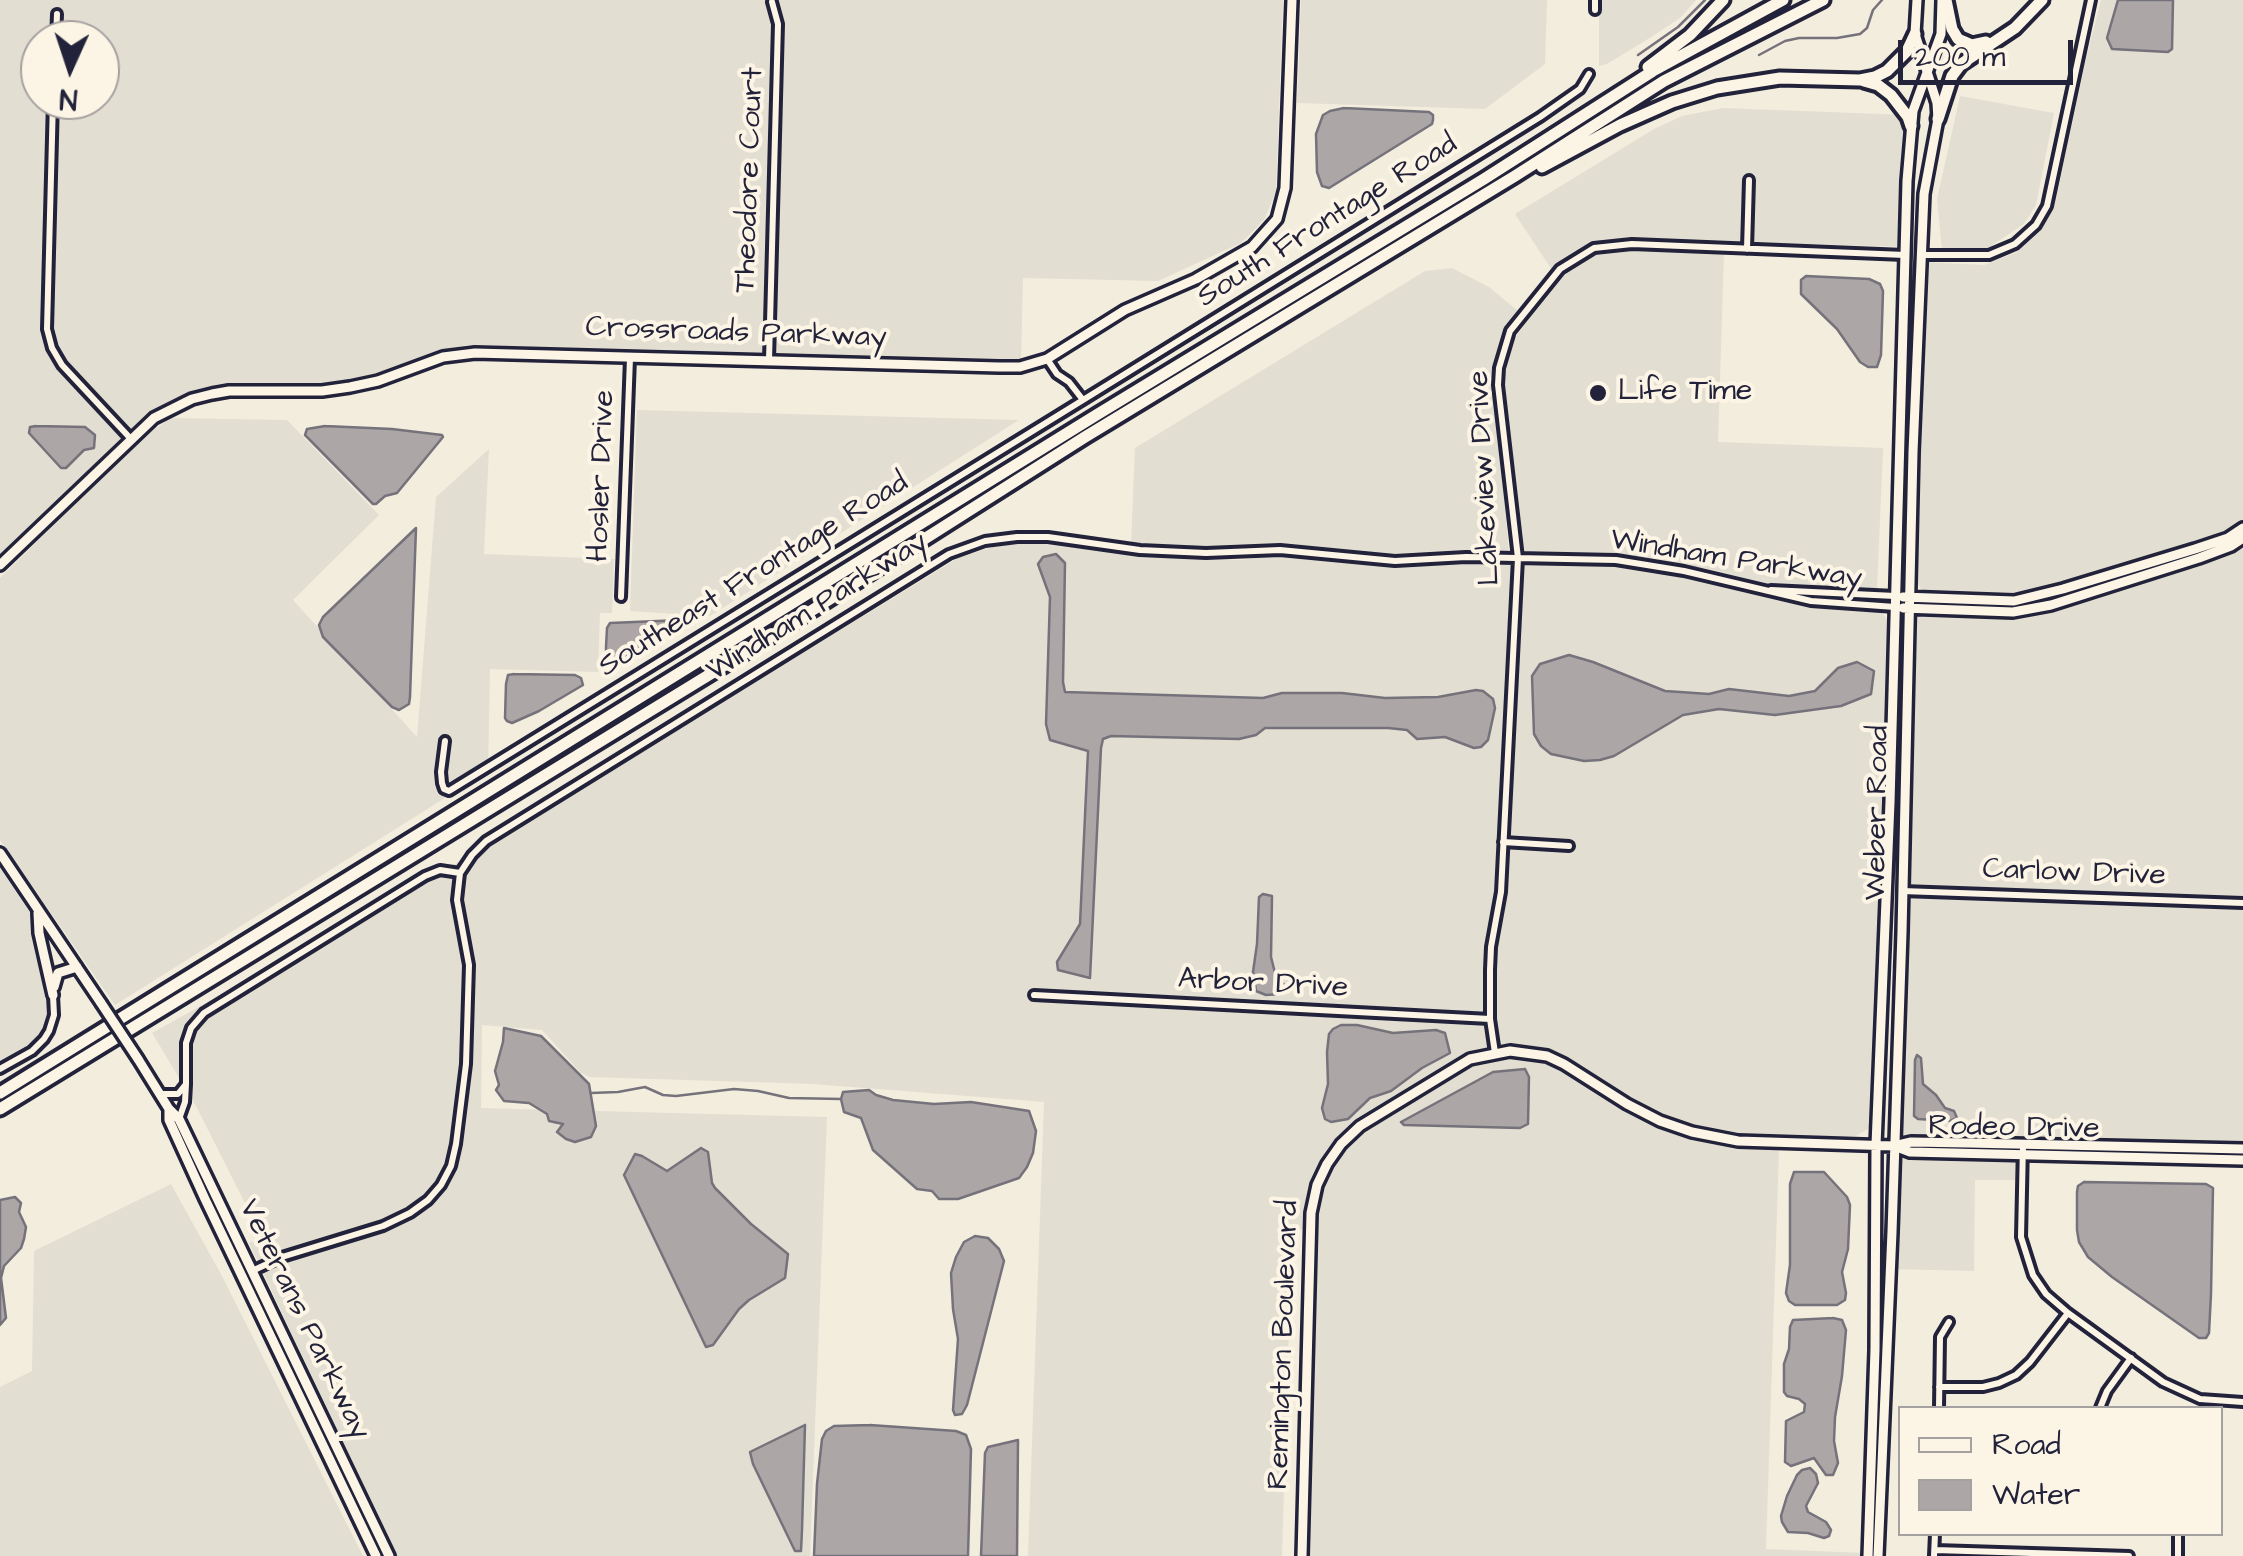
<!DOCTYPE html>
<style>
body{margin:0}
#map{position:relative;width:2243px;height:1556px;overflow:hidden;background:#f3edde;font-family:"Architects Daughter",sans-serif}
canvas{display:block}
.legend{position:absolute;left:1898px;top:1406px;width:325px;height:130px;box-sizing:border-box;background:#fcf5e5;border:2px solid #a5a1a1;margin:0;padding:12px 18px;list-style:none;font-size:30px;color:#22223b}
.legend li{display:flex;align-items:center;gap:20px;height:50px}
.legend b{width:50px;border:2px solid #a5a1a1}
.north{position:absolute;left:20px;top:20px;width:100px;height:100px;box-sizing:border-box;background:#fcf5e5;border:2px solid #a5a1a1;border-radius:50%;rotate:183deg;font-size:28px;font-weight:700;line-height:40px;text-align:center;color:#22223b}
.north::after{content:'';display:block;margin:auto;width:35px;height:45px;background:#22223b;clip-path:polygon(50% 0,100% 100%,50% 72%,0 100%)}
.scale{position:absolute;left:1898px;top:40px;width:175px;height:45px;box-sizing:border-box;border:5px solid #22223b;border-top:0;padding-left:12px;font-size:30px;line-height:35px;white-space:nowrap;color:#22223b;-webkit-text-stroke:8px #fcf5e5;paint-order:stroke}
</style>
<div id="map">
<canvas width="2243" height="1556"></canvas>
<ul class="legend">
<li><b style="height:12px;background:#fcf5e5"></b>Road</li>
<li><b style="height:28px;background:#aca7a6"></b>Water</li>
</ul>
<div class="north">N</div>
<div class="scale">200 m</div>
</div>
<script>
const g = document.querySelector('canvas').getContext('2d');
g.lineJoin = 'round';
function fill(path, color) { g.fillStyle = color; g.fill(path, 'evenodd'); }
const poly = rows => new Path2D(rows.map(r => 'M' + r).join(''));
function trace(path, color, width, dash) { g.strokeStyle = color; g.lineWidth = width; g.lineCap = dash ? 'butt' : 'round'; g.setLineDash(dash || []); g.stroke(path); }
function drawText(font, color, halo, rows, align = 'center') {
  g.font = font + ' "Architects Daughter",sans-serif'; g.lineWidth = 8; g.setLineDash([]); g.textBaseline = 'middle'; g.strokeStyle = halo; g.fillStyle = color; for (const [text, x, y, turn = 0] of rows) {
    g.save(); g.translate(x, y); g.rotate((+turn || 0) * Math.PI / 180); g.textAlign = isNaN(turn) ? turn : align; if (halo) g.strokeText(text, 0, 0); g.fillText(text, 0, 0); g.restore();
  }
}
fill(poly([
 [0,0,1283,0,1276,192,1264,220,1241,243,1158,281,1023,278,1021,361,467,345,424,357,379,376,328,385,210,386,159,410,121,442,0,559],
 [40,40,100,40,100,100,40,100],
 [1301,0,1547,0,1545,64,1485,109,1297,103],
 [1599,0,1696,0,1680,18,1648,39,1607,64,1599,66],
 [2101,0,2243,0,2243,1146,1899,1138,1915,613,2020,619,2021,595,1932,593,1922,590,1918,584,1913,562,1922,262,1984,265,2017,252,2040,231,2054,208,2086,59],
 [1960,96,2054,113,2036,205,2024,224,1985,250,1942,250,1937,199],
 [1723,108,1909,115,1903,247,1622,238,1571,255,1552,270,1515,214,1654,129,1682,116],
 [1621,249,1724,252,1718,442,1883,448,1877,591,1771,587,1679,565,1635,558,1524,553,1504,380,1513,341,1559,277,1591,256,1605,251],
 [1452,268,1489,287,1519,312,1500,345,1494,381,1509,553,1461,551,1404,556,1367,555,1297,546,1214,551,1131,545,1135,448,1425,271],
 [637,410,1019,420,710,616,630,611],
 [171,418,287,420,379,515,293,600,417,737,436,497,489,449,484,554,614,559,612,613,600,613,598,672,490,669,488,771,115,1005,0,840,0,578,144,436],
 [1036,543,1150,557,1241,560,1272,555,1370,565,1407,566,1468,562,1609,565,1671,574,1742,591,1832,609,1872,609,1883,614,1892,626,1887,748,1884,932,1875,1096,1871,1127,1856,1136,1809,1139,1779,1150,1766,1549,1864,1553,1863,1556,1307,1556,1318,1231,1292,1229,1282,1556,1028,1556,1044,1102,813,1084,589,1077,580,1072,542,1030,482,1025,481,1108,827,1117,810,1556,397,1556,249,1243,262,1237,196,1106,152,1033,503,837,958,558,999,545],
 [0,863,30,912,52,1011,48,1026,41,1039,26,1052,0,1068],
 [1895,1150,2025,1156,2023,1180,1975,1180,1974,1271,1892,1269],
 [171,1184,222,1276,363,1556,0,1556,0,1387,32,1371,34,1251]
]), '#e3ded2');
const water = poly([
 [2118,0,2173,0,2172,49,2168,52,2112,49,2107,38,2118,0],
 [1344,108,1429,112,1433,115,1433,120,1432,124,1329,188,1322,186,1317,172,1316,134,1323,115,1330,111,1344,108],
 [1806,276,1869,279,1880,284,1883,291,1881,355,1877,367,1868,367,1860,362,1837,329,1801,294,1801,280,1806,276],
 [36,426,85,427,95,435,94,448,84,450,66,468,61,468,29,433,30,427,36,426],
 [325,426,392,429,442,435,443,437,397,493,385,496,376,504,373,504,305,435,307,429,325,426],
 [416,528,410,697,409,704,399,710,392,707,323,637,319,625,323,617,416,528],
 [1056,554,1065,563,1063,682,1065,692,1263,698,1282,693,1342,693,1385,698,1438,697,1476,690,1483,691,1493,699,1495,708,1488,740,1481,747,1474,748,1445,737,1417,739,1407,730,1388,728,1265,728,1256,735,1239,739,1111,736,1103,739,1101,748,1090,978,1058,970,1057,962,1080,924,1088,751,1050,740,1046,724,1050,597,1038,564,1043,557,1056,554],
 [682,620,677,624,610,667,606,660,606,647,607,628,610,623,682,620],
 [1569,655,1593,662,1665,691,1680,692,1709,694,1729,689,1789,696,1815,691,1838,668,1857,662,1874,671,1871,694,1841,706,1775,715,1719,709,1683,715,1614,756,1600,760,1584,761,1551,754,1541,746,1534,734,1532,676,1540,664,1569,655],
 [514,674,575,675,581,678,583,685,539,711,512,723,507,721,505,718,506,684,508,675,514,674],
 [1263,894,1272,896,1271,957,1275,973,1285,986,1281,994,1266,995,1256,991,1253,972,1257,944,1259,897,1263,894],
 [1341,1025,1357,1025,1393,1033,1436,1030,1445,1033,1450,1053,1422,1068,1391,1091,1370,1098,1348,1119,1331,1122,1325,1119,1322,1108,1328,1084,1327,1052,1329,1034,1333,1029,1341,1025],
 [504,1028,541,1036,589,1084,596,1126,591,1137,575,1142,566,1139,557,1132,563,1124,549,1121,547,1114,529,1103,504,1101,496,1090,499,1085,495,1071,503,1042,504,1028],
 [1917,1055,1921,1058,1923,1084,1936,1095,1945,1108,1954,1111,1957,1118,1950,1121,1918,1119,1914,1116,1915,1060,1917,1055],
 [1525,1069,1529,1077,1528,1124,1520,1128,1404,1125,1401,1122,1493,1072,1525,1069],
 [869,1090,876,1095,893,1100,934,1104,971,1102,1029,1111,1036,1131,1033,1153,1027,1167,1019,1178,958,1199,939,1199,932,1191,917,1189,873,1150,861,1118,844,1112,841,1099,843,1092,869,1090],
 [701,1148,708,1152,712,1183,715,1188,751,1224,788,1254,785,1278,749,1300,739,1309,713,1345,706,1347,624,1175,635,1154,642,1156,667,1171,701,1148],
 [1794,1172,1824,1172,1847,1197,1850,1205,1848,1249,1842,1272,1846,1293,1845,1300,1837,1305,1795,1305,1789,1301,1786,1293,1790,1265,1790,1184,1794,1172],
 [2084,1182,2206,1184,2213,1188,2211,1294,2209,1333,2206,1338,2199,1338,2112,1277,2088,1257,2079,1242,2077,1230,2077,1192,2078,1186,2084,1182],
 [15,1197,21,1203,19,1212,26,1227,24,1239,21,1248,4,1266,1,1278,6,1318,0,1325,0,1200,15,1197],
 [975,1236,988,1238,999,1249,1004,1261,967,1405,962,1414,955,1415,953,1410,958,1339,953,1309,951,1273,956,1257,964,1242,975,1236],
 [1833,1318,1842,1320,1846,1330,1842,1376,1835,1417,1834,1441,1838,1463,1833,1475,1826,1475,1814,1458,1791,1466,1785,1462,1786,1421,1804,1412,1805,1404,1799,1399,1787,1396,1784,1392,1784,1364,1789,1349,1790,1327,1793,1320,1833,1318],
 [805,1425,802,1530,801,1551,795,1551,753,1464,750,1452,805,1425],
 [870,1425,956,1431,966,1435,971,1449,968,1556,814,1556,817,1484,822,1439,826,1431,834,1426,870,1425],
 [1018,1440,1017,1556,981,1556,985,1453,988,1447,1018,1440],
 [1810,1468,1816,1474,1818,1483,1806,1506,1808,1512,1826,1522,1831,1530,1829,1536,1824,1538,1808,1533,1788,1532,1782,1522,1781,1516,1787,1496,1797,1475,1802,1470,1810,1468]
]);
fill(water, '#aca7a6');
trace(water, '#75727b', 2.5);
trace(poly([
 [1638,55,1678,27,1705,0],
 [1759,55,1785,41,1799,38,1837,38,1860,34,1867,28,1873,10,1882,0],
 [591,1093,618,1092,645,1087,663,1095,676,1096,734,1089,758,1091,789,1098,841,1099]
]), '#75727b', 2.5);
const street = poly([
 [1595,0,1595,10],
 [56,40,57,14],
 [53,100,47,329,52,348,62,365,131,439],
 [1747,249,1749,180],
 [1922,255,1989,255,2015,244,2036,225,2047,206,2091,0],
 [769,360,778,24,772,2],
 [1083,400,1540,117,1580,89,1589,74],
 [1771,590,1895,596],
 [621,597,630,358],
 [445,741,441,772,442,783,444,789,449,791,1083,400,1069,382,1057,374,1047,359],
 [1503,842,1569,846],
 [1902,891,2243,903],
 [1034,995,1490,1019],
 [1495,1053,1490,1019,1490,970,1491,947,1501,892,1518,558,1498,385,1499,368,1510,331,1560,269,1594,248,1632,244,1905,255],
 [0,1069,32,1051,44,1039,49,1031,54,1015,53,995],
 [186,1084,186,1043,191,1028,204,1013,425,876,440,870,460,873],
 [160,1094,178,1094,186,1084,185,1102,179,1119],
 [2023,1144,2021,1237,2033,1275,2046,1294,2068,1313,2163,1382,2200,1399,2243,1402],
 [252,1271,282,1257,383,1226,410,1213,428,1200,441,1185,451,1166,456,1144,466,1064,469,965,457,900,460,873,472,855,486,841,949,554,985,541,1017,537,1048,537,1140,550,1206,553,1280,550,1395,561,1466,557,1616,560,1684,571,1811,601,1895,607],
 [1939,1387,1983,1387,1999,1383,2016,1375,2030,1362,2068,1313],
 [1939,1408,1940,1337,1949,1322],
 [2100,1408,2107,1391,2131,1358],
 [1935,1550,2129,1556],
 [1934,1556,1935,1534],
 [2178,1556,2178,1534]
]);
const secondary = poly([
 [0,565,154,418,192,399,212,394,229,391,322,391,350,387,378,381,443,357,475,353,999,367,1020,367,1047,359,1125,310,1196,279,1252,247,1277,219,1285,188,1292,0],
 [1903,597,2014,601,2063,589,2195,549,2228,538,2243,528],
 [1903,608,2013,612,2051,605,2199,558,2231,546,2243,538],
 [0,853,101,1003],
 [38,913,39,933,53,995],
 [54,987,58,973,77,967],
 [138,1059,169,1109,179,1119,389,1556],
 [169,1109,169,1120,205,1199,376,1556],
 [1897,1147,1910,1152,2243,1160],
 [1302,1556,1311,1213,1317,1185,1327,1164,1341,1144,1360,1126,1470,1059,1510,1051,1547,1056,1564,1064,1627,1104,1660,1121,1692,1132,1738,1141,1894,1146,1911,1142,1968,1143,2243,1149],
 [1868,1556,1875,1350,1876,1145,1890,802,1907,181,1913,111,1941,34,1942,0],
 [1878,1556,1892,1232,1902,932,1913,452,1924,194,1938,119,1937,103,1915,34,1917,0]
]);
const highway = poly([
 [1946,0,1952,29,1958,39,1972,45,1986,42],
 [1648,67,1690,35,1723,0],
 [1864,81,1878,85,1891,95,1908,117,1911,126],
 [1938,119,1952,76,1961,64,2015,28,2042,0],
 [1542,167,1620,125,1672,102,1717,88,1780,78,1860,80,1875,77,1887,71,1907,51,1915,34],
 [0,1093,1098,414,1484,179,1653,71,1783,0],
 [0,1109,748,651,1085,437,1515,176,1664,81,1823,0]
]);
trace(street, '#22223b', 14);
trace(secondary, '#22223b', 16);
trace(highway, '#22223b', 19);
trace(street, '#fcf5e5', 6);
trace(secondary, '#fcf5e5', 9);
trace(highway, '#fcf5e5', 11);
const secondaryBridge = poly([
 [101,1003,138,1059]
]);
trace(secondaryBridge, '#22223b', 16, []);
trace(secondaryBridge, '#fcf5e5', 9);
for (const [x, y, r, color] of [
 [1598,393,10,"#22223b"]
]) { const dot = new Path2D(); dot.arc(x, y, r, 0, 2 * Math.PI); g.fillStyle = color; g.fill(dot); trace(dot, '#fcf5e5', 4); }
drawText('30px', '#22223b', '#fcf5e5', [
 ["Theodore Court",751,180,-88],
 ["South Frontage Road",1328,222,-32],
 ["Crossroads Parkway",736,334,2],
 ["Hosler Drive",603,476,-88],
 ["Lakeview Drive",1486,478,-93],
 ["Windham Parkway",1736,561,9],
 ["Southeast Frontage Road",754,576,-32],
 ["Windham Parkway",818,608,-32],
 ["Weber Road",1879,813,-89],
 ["Carlow Drive",2074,874,2],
 ["Arbor Drive",1263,985,3],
 ["Rodeo Drive",2014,1129,1],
 ["Veterans Parkway",303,1320,64],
 ["Remington Boulevard",1285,1345,-88]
]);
drawText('30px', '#22223b', '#fcf5e5', [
 ["Life Time",1618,393]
], 'left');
</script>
